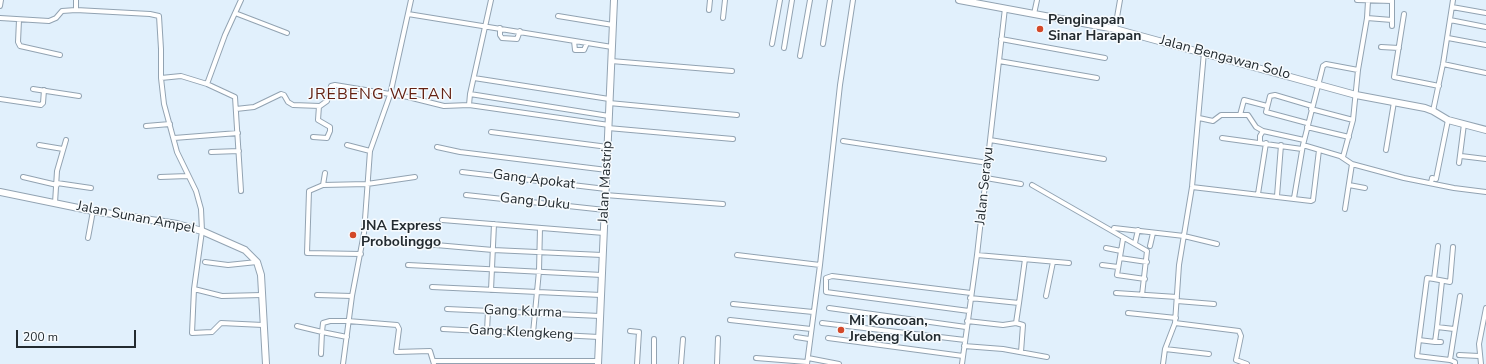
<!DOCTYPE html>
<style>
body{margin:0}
#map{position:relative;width:1486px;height:364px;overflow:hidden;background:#e1f0fc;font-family:"Nunito Sans",sans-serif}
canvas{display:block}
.scale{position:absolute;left:16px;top:330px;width:120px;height:18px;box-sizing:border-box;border:2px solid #232b30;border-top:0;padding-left:5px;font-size:12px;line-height:14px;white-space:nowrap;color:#232b30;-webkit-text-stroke:3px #f7fbfe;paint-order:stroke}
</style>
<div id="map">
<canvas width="1486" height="364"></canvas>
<div class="scale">200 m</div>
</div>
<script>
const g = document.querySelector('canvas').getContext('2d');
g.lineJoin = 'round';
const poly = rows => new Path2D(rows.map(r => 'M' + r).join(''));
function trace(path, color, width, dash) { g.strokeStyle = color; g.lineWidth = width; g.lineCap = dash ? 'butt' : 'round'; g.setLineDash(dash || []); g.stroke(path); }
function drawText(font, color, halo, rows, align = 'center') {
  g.font = font + ' "Nunito Sans",sans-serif'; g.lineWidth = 3; g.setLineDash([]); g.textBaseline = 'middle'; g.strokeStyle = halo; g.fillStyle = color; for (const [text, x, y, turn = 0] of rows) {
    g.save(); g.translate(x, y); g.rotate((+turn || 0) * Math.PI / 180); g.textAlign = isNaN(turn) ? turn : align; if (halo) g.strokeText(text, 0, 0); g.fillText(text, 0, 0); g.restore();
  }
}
const street = poly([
 [76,0,76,10],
 [1357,0,1392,1],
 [0,6,1,0],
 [1452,7,1486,13],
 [709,10,710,0],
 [235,13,287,33],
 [408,14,612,47],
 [1034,14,1037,0],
 [1404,14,1394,77,1439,86],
 [558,16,613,25],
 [0,18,49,21,56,18,62,11,76,10,150,14,159,16,161,49,161,78,164,104,177,152,196,191,201,209,202,231,194,289,192,333,212,332,221,323,263,325],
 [723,18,725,0],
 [1367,18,1368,1],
 [19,20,18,42,20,46,60,55],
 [1450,20,1486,27],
 [1392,26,1392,0],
 [500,28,500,35,502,38,517,39,520,31],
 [1115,29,1120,0],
 [1448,38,1486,45],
 [1001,39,1105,58],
 [574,41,575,50,584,50,587,43],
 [772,44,780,0],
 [823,44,830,0],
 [1381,47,1399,48],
 [784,48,792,0],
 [800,56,810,0],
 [611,61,732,71],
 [999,61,1097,78],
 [1443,64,1486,73],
 [161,78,181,76,207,84,225,35,241,0],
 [474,78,609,99],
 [207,84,235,97,241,191],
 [33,89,79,96],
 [470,94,609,116],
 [0,99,41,105,43,103,44,90],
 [609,103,737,115],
 [469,105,470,94,491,0],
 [236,109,254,107,281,94,284,95,288,102,293,105,320,106,327,101,331,86,335,85,408,97,444,106,469,105,609,125],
 [1311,109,1353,120],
 [1433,111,1443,64,1453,0],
 [1240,115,1244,100,1267,106],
 [1199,118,1213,121,1221,115,1248,115,1256,127,1263,131,1304,140],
 [1307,123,1266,112,1270,96,1275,95,1312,106],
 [146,126,170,124],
 [1307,127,1349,137],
 [608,128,733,139],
 [491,132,608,147],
 [313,137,327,138,330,131,330,127,318,120,319,106],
 [174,138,238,133],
 [1222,138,1302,149],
 [990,140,1104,159],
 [843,141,988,163],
 [1260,142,1260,136,1263,131],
 [39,145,63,149],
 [347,145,370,151],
 [1303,145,1340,156,1352,164,1404,178,1454,188,1486,192],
 [437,147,460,152,607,170],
 [1386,150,1394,102],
 [211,152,239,151],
 [1461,156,1486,159],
 [1343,157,1353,120,1358,70,1367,18,1392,20],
 [1459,163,1464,124],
 [462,172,606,189],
 [23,177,57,185],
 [160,177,188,176],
 [986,178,1021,184],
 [57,183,91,188],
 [1431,183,1432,178,1436,179,1448,120],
 [323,185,325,173],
 [1032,185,1147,251,1142,295],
 [1349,185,1365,188],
 [1192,187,1311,201,1313,200,1319,150],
 [1258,194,1266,143],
 [466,195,605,210],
 [605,195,723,204],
 [1277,196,1281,145],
 [1294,198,1303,145,1323,66,1326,64,1358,70],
 [55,203,57,171,66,140],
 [1345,209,1352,164],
 [442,220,604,233],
 [1114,228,1184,236,1217,244],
 [88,238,93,211],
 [1123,239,1117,275,1145,279],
 [413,243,493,250,602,255],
 [1135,243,1138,230],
 [1150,246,1153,233],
 [1106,248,1121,251],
 [361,254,307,253,309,191,323,185,367,184,415,177],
 [737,255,820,265],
 [977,255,1069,263],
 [1120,258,1147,262],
 [205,262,228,265,257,262],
 [408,265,602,275],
 [1102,265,1118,267],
 [1434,279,1450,282,1453,247],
 [432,287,601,295],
 [194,289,222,296,262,295],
 [491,290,494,224],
 [1116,293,1177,297],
 [317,295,352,296],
 [1046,296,1053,262],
 [1177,301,1214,304],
 [1019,303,1025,259],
 [733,304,813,312],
 [829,308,966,327],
 [447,309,600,316],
 [969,311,826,292,826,278,832,276,971,293],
 [1128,313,1176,318],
 [730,320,811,329],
 [967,321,1003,325,1016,323,1019,303,970,298],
 [822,323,965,340],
 [1016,323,1023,325,1021,352],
 [1175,323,1239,331,1241,336,1236,360,1247,364],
 [297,326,322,332,321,354],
 [1437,327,1442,281],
 [443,329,599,337],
 [487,331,488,311],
 [630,331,639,332,637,364],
 [533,333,539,271,540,228],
 [347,337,322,332,323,323,330,321,348,321,397,325,399,329,396,352,430,351,434,364],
 [796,337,809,339],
 [828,338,963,356],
 [1419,340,1427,278,1434,279,1438,246],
 [1435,342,1419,340,1417,356,1450,360],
 [1441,342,1435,342,1437,327,1454,329],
 [964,346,1003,349,1047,357],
 [1165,349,1209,354],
 [1459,355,1479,356],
 [756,358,807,362],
 [808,358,839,364],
 [434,361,598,361],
 [343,364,352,296,364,233,370,151,390,95,411,0],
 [654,364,654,339],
 [681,364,683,339],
 [717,364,718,338],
 [807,364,820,265,840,85,853,0],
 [962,364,977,255,1005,8],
 [1163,364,1165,349,1175,323,1179,265,1192,187,1204,52],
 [1455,364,1455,362,1450,360,1460,296],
 [1481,364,1479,344,1486,308]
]);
const secondary = poly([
 [959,0,1115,29,1356,95,1425,108,1433,111,1448,120,1486,130],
 [0,192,93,211,177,224,202,231,245,250,257,262,261,275,266,364],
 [598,364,614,0]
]);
trace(street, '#92a3b2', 6);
trace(secondary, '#92a3b2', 8);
trace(street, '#fff', 4);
trace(secondary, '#fff', 6);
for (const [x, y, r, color] of [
 [1040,29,4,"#d34929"],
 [353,235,4,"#d34929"],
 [841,330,4,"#d34929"]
]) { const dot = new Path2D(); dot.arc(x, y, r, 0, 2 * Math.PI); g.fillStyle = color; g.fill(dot); trace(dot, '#f7fbfe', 1.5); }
drawText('bold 14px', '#232b30', '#f7fbfe', [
 ["Penginapan",1048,21],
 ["Sinar Harapan",1048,37],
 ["JNA Express",361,227],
 ["Probolinggo",361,243],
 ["Mi Koncoan,",849,322],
 ["Jrebeng Kulon",849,338]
], 'left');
drawText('14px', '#232b30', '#f7fbfe', [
 ["Jalan Bengawan Solo",1225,58,15],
 ["Gang Apokat",534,180,7],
 ["Jalan Mastrip",606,182,-87],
 ["Jalan Serayu",985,186,-84],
 ["Gang Duku",535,202,6],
 ["Jalan Sunan Ampel",136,218,11],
 ["Gang Kurma",523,312,2],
 ["Gang Klengkeng",521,333,3]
]);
g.letterSpacing = '1px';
drawText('16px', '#642112', '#f7fbfe', [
 ["JREBENG WETAN",381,95]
]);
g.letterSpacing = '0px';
</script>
